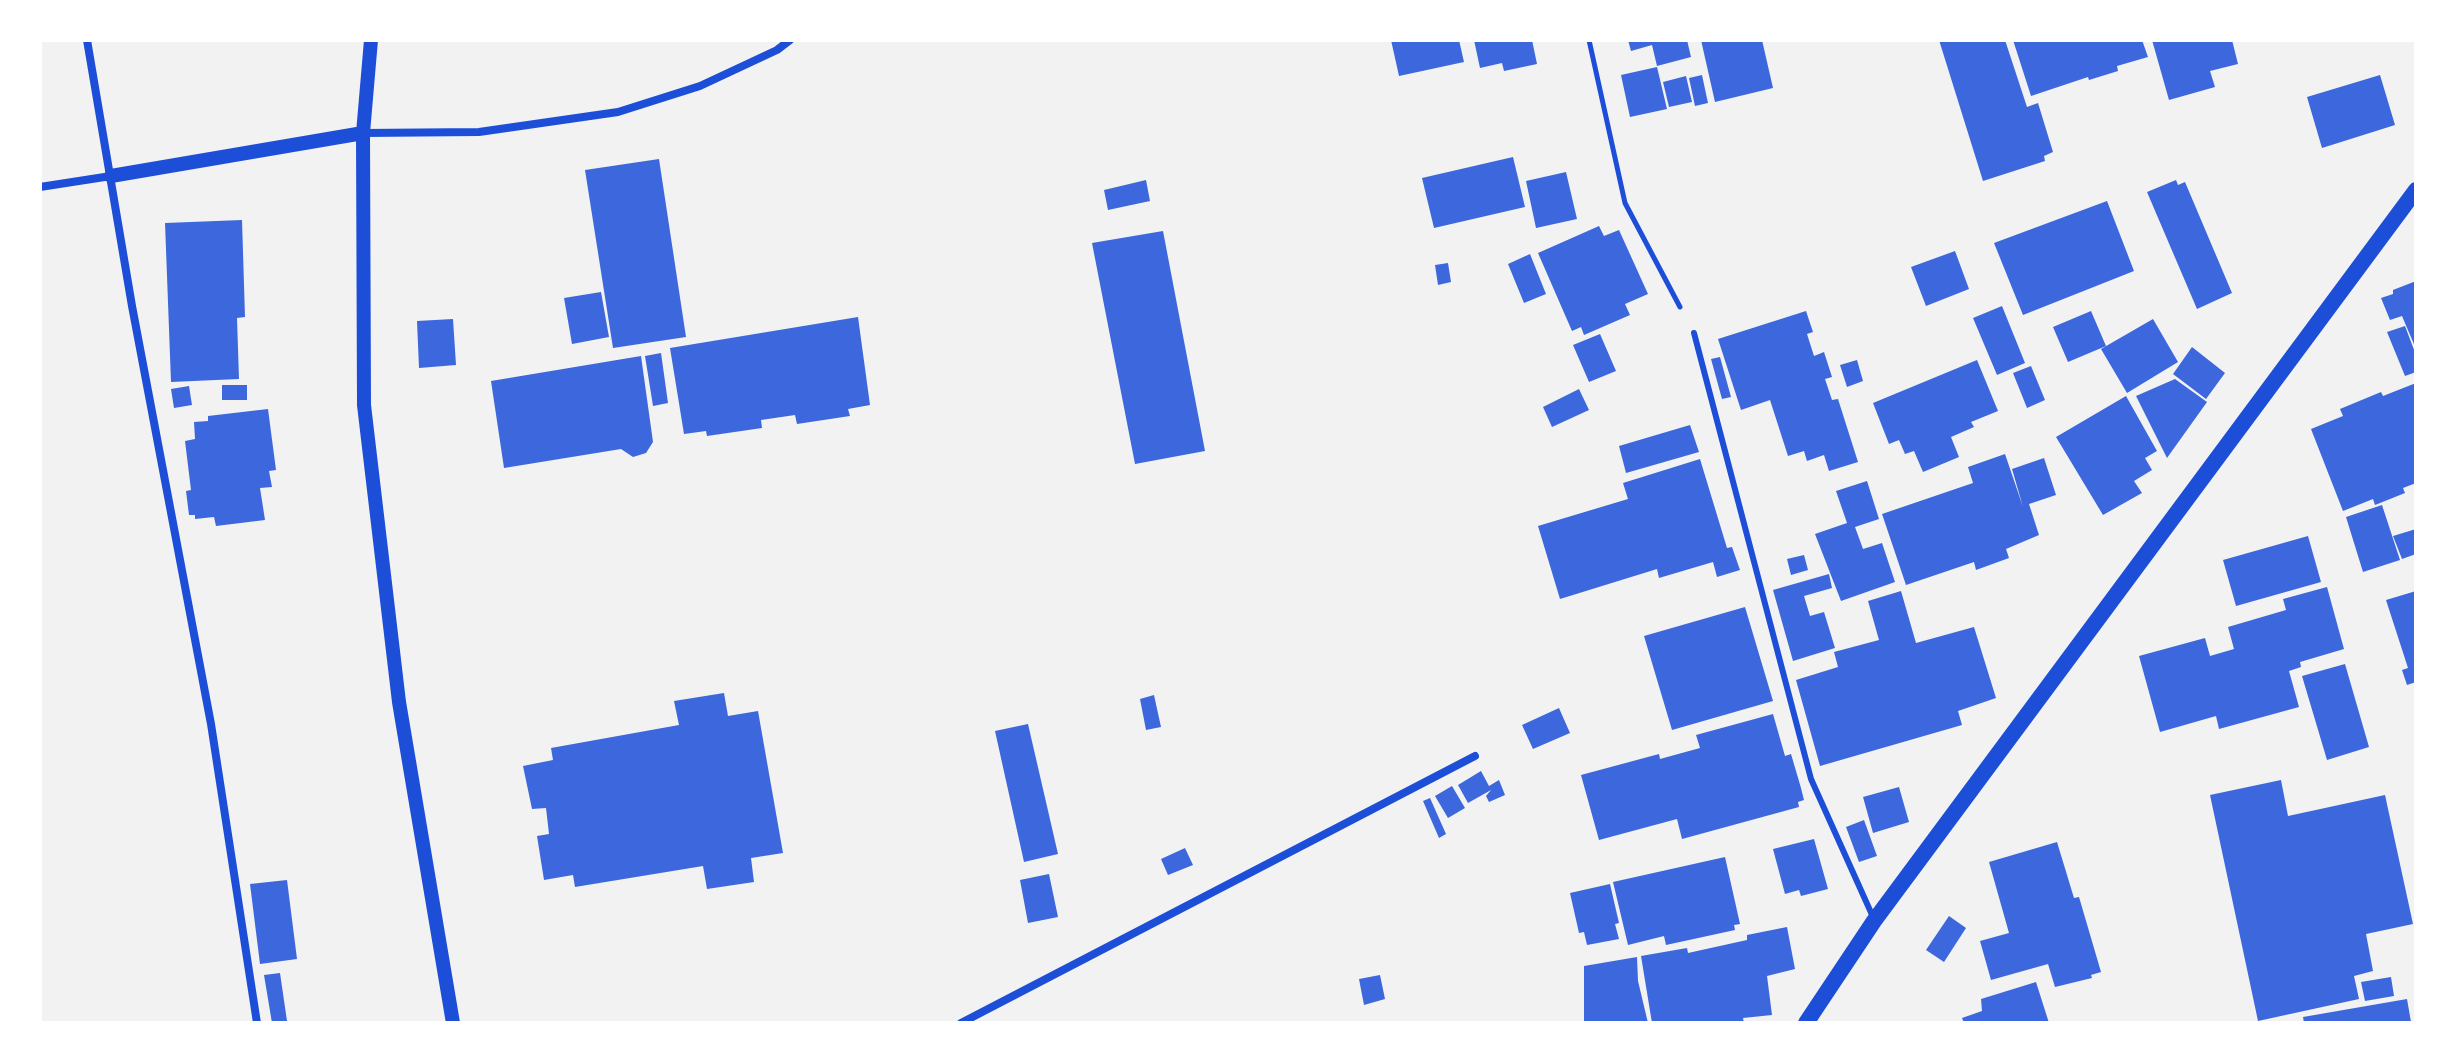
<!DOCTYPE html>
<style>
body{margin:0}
#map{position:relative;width:2456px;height:1063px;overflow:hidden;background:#f2f2f2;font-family:Poppins,sans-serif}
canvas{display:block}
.frame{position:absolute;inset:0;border:42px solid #fff;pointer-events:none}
</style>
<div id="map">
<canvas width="2456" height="1063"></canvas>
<div class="frame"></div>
</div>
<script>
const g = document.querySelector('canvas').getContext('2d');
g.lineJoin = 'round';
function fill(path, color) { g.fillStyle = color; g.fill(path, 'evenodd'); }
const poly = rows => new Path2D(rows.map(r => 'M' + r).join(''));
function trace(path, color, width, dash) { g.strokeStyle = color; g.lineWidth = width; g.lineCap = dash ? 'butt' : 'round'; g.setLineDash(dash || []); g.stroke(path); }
fill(poly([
 [1391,40,1459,40,1464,62,1399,76],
 [1474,40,1532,40,1537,64,1504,71,1502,63,1480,68],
 [1628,40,1687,40,1691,57,1657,66,1652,45,1631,51],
 [1701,40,1762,40,1773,88,1715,102],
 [1939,40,2005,40,2027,107,2038,103,2053,152,2044,156,2045,161,1983,181],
 [2013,40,2142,40,2148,57,2117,66,2118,71,2089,80,2088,77,2031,96],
 [2152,40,2232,40,2238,64,2210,71,2215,87,2169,100],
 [1657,67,1667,109,1630,117,1621,75],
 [1702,75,1708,103,1695,106,1689,78],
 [2380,75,2395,125,2322,148,2307,97],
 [1686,76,1692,102,1669,107,1663,82],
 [1513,157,1525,207,1434,228,1422,178],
 [659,159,686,337,613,348,585,170],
 [1566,172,1577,219,1536,228,1526,181],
 [1146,180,1150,201,1108,210,1104,190],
 [2176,180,2178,185,2185,182,2232,293,2197,309,2147,192],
 [2107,201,2134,271,2023,315,1994,243],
 [242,220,245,317,237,318,239,379,171,382,165,223],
 [1599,226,1604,236,1619,230,1648,294,1625,304,1630,315,1584,335,1581,327,1572,331,1538,253],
 [1163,231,1205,451,1135,464,1092,243],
 [1955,251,1969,289,1926,306,1911,267],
 [1530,254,1546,294,1524,303,1508,264],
 [1448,263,1451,282,1438,285,1435,265],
 [2416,281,2416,349,2402,316,2390,320,2381,298,2393,294,2393,290],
 [601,292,609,337,572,344,564,298],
 [2002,306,2025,363,1997,375,1973,318],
 [1806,311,1813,332,1807,334,1814,356,1824,352,1832,377,1825,379,1832,400,1838,399,1858,462,1829,471,1824,455,1807,461,1804,451,1788,456,1770,400,1741,410,1718,339],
 [2091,311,2106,346,2068,362,2053,327],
 [858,317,870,405,848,409,850,416,797,424,795,415,761,420,762,428,707,436,706,431,684,434,670,348],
 [453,319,456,365,419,368,417,321],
 [2153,319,2178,362,2127,393,2101,349],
 [2405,326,2416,355,2416,372,2405,376,2387,332],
 [1600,334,1616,371,1589,382,1573,345],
 [2192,347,2225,373,2206,399,2173,374],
 [661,353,668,403,653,406,645,356],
 [641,356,653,442,646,453,633,457,621,449,504,468,491,381],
 [1720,357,1731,397,1722,399,1711,359],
 [1857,360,1863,381,1847,387,1840,365],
 [1977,360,1998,411,1971,422,1974,427,1951,437,1959,457,1923,472,1914,451,1905,454,1899,440,1889,444,1873,403],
 [2031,366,2045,400,2027,408,2013,373],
 [2175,379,2207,402,2167,458,2136,396],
 [2416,383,2416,483,2403,488,2405,493,2375,505,2373,499,2343,511,2311,429,2343,416,2340,409,2381,392,2383,396],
 [222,385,247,385,247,400,222,400],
 [189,386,192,405,174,408,171,389],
 [1579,389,1589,410,1552,427,1543,407],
 [2126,396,2157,451,2145,458,2152,470,2134,481,2142,493,2103,515,2056,437],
 [268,409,276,470,269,471,272,487,260,488,265,520,216,526,214,517,195,519,195,515,189,515,186,491,191,490,185,441,195,439,194,422,208,421,208,416],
 [1690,425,1699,452,1626,473,1619,446],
 [2005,454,2023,507,2012,469,2044,458,2056,495,2029,504,2039,535,2006,549,2009,558,1976,570,1974,562,1906,585,1882,514,1973,483,1968,467],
 [1700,459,1727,548,1732,547,1740,570,1717,577,1713,562,1659,578,1657,569,1560,599,1538,526,1628,499,1623,483],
 [1867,481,1879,519,1855,527,1863,549,1882,543,1895,582,1841,601,1815,534,1847,523,1836,491],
 [2382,505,2400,560,2363,572,2346,517],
 [2416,529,2416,554,2402,559,2393,536],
 [2308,536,2321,582,2236,606,2223,560],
 [1804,555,1808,570,1791,575,1787,559],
 [1829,574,1832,588,1804,596,1810,616,1824,612,1835,648,1793,661,1773,590],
 [2327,587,2344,649,2300,662,2301,667,2289,671,2299,707,2219,729,2216,716,2160,732,2139,656,2205,638,2210,656,2234,649,2228,627,2286,610,2283,599],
 [1901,591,1916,643,1974,627,1996,698,1958,711,1962,725,1820,766,1796,680,1838,667,1834,652,1879,640,1868,601],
 [2416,591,2416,682,2407,685,2402,670,2408,668,2386,600],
 [1745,607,1773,701,1672,730,1644,636],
 [2345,664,2369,747,2327,760,2302,676],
 [724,693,728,716,758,711,783,853,751,858,754,882,707,889,703,866,575,887,573,875,544,880,537,836,549,834,546,808,532,809,523,766,553,760,551,748,679,725,674,701],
 [1154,695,1161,727,1146,730,1140,699],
 [1559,708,1570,733,1533,749,1522,725],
 [1773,714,1785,756,1791,754,1801,788,1804,800,1798,802,1799,807,1682,839,1677,819,1599,840,1581,775,1659,754,1660,759,1700,748,1696,735],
 [1028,724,1058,854,1024,862,995,731],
 [1481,771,1489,786,1499,780,1505,795,1489,802,1486,796,1491,790,1468,803,1458,785],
 [2281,780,2288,816,2385,795,2413,924,2366,934,2373,971,2354,976,2359,999,2258,1021,2210,795],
 [1452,786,1465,808,1448,818,1435,796],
 [1899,787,1909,822,1873,833,1863,797],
 [1430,798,1446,834,1439,838,1423,801],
 [1864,820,1877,856,1859,862,1846,827],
 [1814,839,1828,889,1801,896,1799,890,1785,894,1773,849],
 [2057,842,2074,898,2079,897,2101,972,2091,975,2092,978,2055,987,2048,964,1991,980,1980,941,2009,933,1989,862],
 [1185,848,1193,865,1168,875,1161,859],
 [1725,857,1740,924,1734,925,1735,930,1666,945,1664,936,1628,945,1613,882],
 [1049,874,1058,917,1028,923,1020,880],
 [287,880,297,959,260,964,250,884],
 [1610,884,1619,923,1615,924,1619,939,1587,945,1584,932,1579,933,1570,893],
 [1949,916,1966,928,1944,962,1926,950],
 [1787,927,1795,969,1767,976,1772,1015,1743,1018,1744,1023,1652,1023,1641,956,1687,948,1688,953,1747,940,1747,935],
 [1637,957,1638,981,1648,1023,1584,1023,1584,966],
 [280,973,287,1021,272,1023,264,975],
 [1380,975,1385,999,1364,1005,1359,979],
 [2391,977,2394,996,2365,1001,2361,982],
 [2036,982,2049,1023,1964,1023,1962,1018,1982,1011,1981,999],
 [2407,999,2411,1022,2304,1023,2303,1017]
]), '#3d67dc');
trace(poly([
 [1589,40,1625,203,1680,307]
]), '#1d4ed8', 5);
trace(poly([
 [1694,333,1811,779,1873,917]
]), '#1d4ed8', 6);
trace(poly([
 [87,40,132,306,211,724,257,1023],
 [363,133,479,132,618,112,700,86,777,50,790,40],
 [40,187,111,176],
 [961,1023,1475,756]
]), '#1d4ed8', 8);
trace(poly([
 [371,40,363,133,364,405,399,702,453,1023],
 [111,176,363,133]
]), '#1d4ed8', 14);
trace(poly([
 [1806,1023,1874,921,2416,190]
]), '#1d4ed8', 16);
</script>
